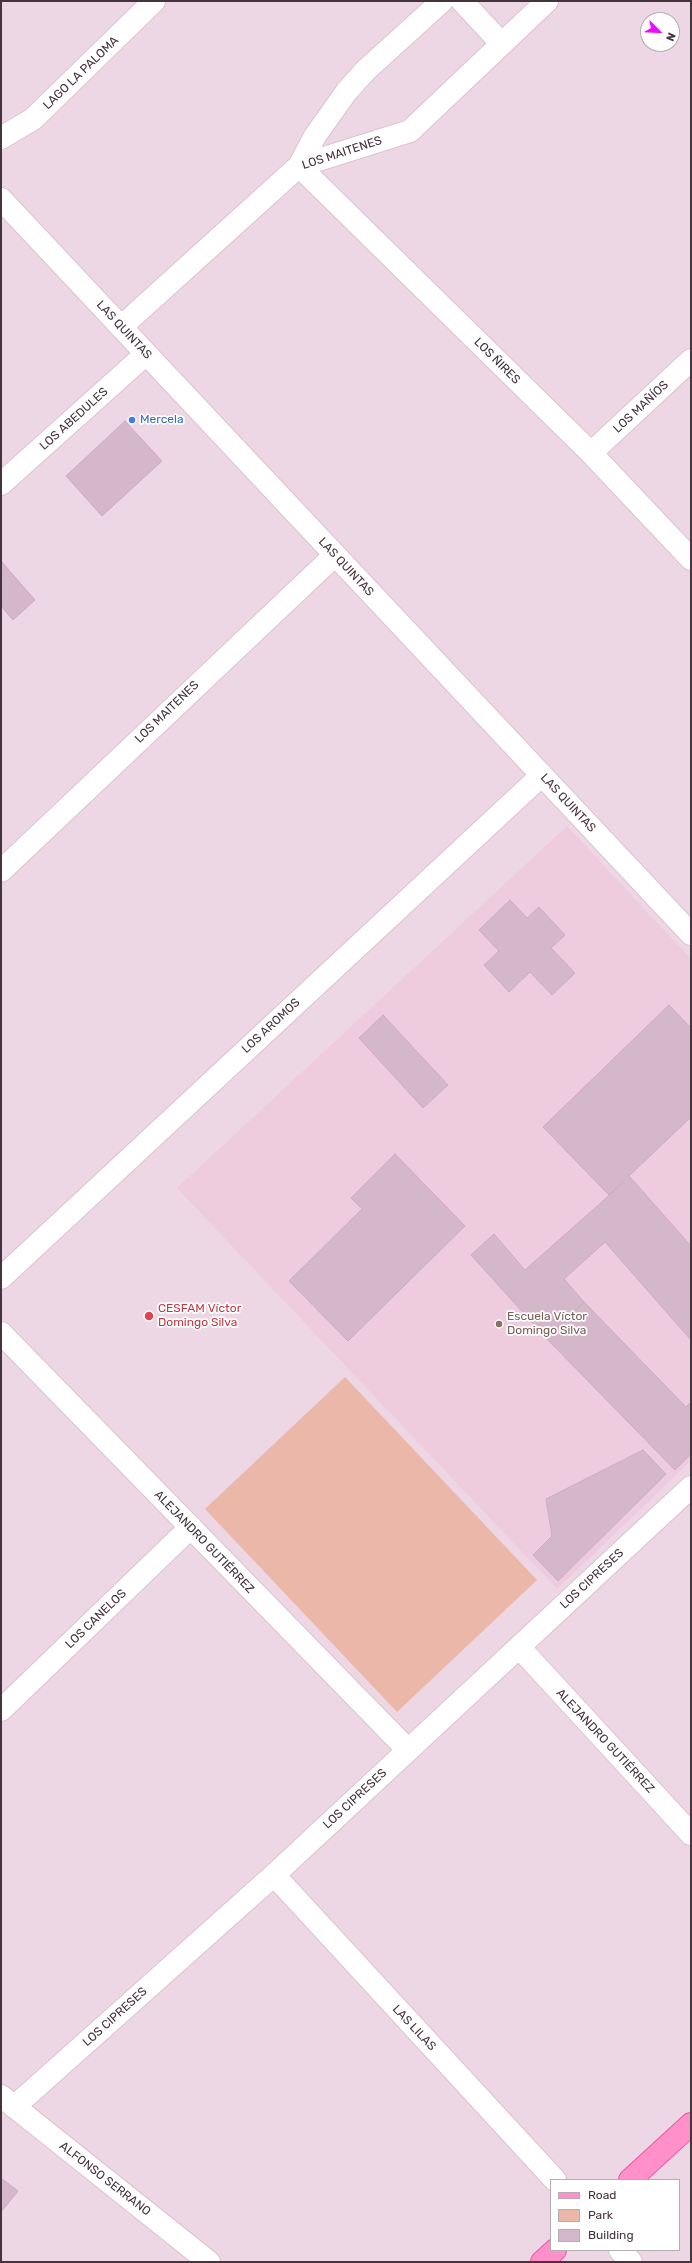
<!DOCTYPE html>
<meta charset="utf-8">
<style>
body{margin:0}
#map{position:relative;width:692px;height:2263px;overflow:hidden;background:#f3e3eb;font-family:Rubik,sans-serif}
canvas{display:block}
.frame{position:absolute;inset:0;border:2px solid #45333e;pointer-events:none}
.legend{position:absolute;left:550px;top:2179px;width:130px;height:72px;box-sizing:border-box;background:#fff;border:1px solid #b5adb2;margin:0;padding:5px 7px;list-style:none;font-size:12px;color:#45333e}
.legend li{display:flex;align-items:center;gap:8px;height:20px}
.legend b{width:20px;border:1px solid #b5adb2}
.north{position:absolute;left:640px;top:12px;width:40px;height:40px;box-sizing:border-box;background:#fff;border:1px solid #b5adb2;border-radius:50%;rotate:114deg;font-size:11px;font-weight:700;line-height:16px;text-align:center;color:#45333e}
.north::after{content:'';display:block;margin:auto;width:14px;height:18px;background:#ed0eff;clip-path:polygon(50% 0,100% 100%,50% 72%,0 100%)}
</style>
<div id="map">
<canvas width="692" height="2263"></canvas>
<div class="frame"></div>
<ul class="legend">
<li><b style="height:5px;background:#ff90c9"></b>Road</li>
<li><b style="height:11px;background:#ebb7a8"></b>Park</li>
<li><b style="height:11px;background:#d5b7ca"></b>Building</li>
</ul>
<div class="north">N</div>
</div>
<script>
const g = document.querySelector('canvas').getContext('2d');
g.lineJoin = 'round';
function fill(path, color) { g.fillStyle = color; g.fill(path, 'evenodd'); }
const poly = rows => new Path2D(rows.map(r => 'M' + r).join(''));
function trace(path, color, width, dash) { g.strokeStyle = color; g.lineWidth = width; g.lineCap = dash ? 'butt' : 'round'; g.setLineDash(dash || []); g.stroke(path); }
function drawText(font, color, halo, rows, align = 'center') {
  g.font = font + ' Rubik,sans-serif'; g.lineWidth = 3.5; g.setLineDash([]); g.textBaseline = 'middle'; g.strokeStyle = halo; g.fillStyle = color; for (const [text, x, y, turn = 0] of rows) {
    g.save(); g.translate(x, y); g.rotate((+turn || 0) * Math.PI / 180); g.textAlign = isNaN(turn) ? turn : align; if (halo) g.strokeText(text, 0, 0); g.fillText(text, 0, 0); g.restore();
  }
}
fill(poly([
 [1,1,691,1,691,2262,1,2262],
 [648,20,672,20,672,44,648,44],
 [551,2180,679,2180,679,2250,551,2250]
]), '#eed7e4');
fill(poly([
 [567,826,691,959,691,1461,557,1589,177,1188]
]), '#eecbdd');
fill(poly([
 [345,1377,537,1580,397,1712,205,1509]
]), '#ebb7a8');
const building = poly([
 [125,421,162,461,102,516,66,476,125,421],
 [1,561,35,600,13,620,1,606,1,561],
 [510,900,527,918,539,907,565,935,551,948,575,973,552,995,530,972,509,992,484,965,499,951,479,930,510,900],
 [669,1005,691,1028,691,1117,609,1195,543,1127,669,1005],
 [383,1015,448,1085,423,1108,359,1038,383,1015],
 [395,1154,465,1226,348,1341,289,1281,362,1209,351,1198,395,1154],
 [630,1177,691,1246,691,1340,605,1242,564,1279,584,1302,547,1339,471,1255,494,1234,525,1270,630,1177],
 [584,1302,686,1407,691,1402,691,1454,675,1470,547,1339,584,1302],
 [643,1450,666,1474,558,1581,533,1555,552,1536,546,1499,643,1450],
 [1,2178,18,2191,1,2212,1,2178]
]);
fill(building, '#d5b7ca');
trace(building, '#d1aac2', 1);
const minor = poly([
 [462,1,502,44],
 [1,138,33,119,154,1],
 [299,166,591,453,691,559],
 [299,166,315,136,347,91,366,70,442,1],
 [1,199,691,934],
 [121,327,299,166,410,131,547,1],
 [591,453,691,360],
 [1,484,146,354],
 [1,871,335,555],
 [1,1278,542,775],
 [1,1333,408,1750],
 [519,1647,691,1834],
 [1,1710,191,1527],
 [274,1875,555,2180],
 [1,2096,209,2262],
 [14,2107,274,1875,691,1487],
 [620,2250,631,2262]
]);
const major = poly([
 [630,2180,691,2124],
 [542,2262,555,2250]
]);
trace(minor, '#ddc2d1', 24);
trace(major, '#ed57a6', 24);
trace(minor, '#fff', 22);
trace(major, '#ff90c9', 22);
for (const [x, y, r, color] of [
 [132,420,4,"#3f7fe0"],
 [149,1316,5,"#e0444e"],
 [499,1324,4,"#8d6e63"]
]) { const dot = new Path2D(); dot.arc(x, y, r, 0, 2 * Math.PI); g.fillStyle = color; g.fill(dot); trace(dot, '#fff', 1.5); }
drawText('12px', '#45333e', '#fff', [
 ["LAGO LA PALOMA",81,73,-44],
 ["LOS MAITENES",342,153,-18],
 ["LAS QUINTAS",124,330,47],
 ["LOS ÑIRES",497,361,45],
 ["LOS MAÑÍOS",641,407,-43],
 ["LOS ABEDULES",74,419,-42],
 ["LAS QUINTAS",346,567,47],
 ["LOS MAITENES",167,712,-44],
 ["LAS QUINTAS",568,803,47],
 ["LOS AROMOS",271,1026,-43],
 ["ALEJANDRO GUTIÉRREZ",204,1542,46],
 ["LOS CIPRESES",592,1579,-43],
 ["LOS CANELOS",96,1619,-44],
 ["ALEJANDRO GUTIÉRREZ",605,1741,47],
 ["LOS CIPRESES",355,1799,-43],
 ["LOS CIPRESES",115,2017,-42],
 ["LAS LILAS",414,2028,47],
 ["ALFONSO SERRANO",105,2179,38]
]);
drawText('12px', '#366cbe', '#fff', [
 ["Mercela",140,420]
], 'left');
drawText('12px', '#be3a42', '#fff', [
 ["CESFAM Víctor",158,1309],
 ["Domingo Silva",158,1323]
], 'left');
drawText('12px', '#785e54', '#fff', [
 ["Escuela Víctor",507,1317],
 ["Domingo Silva",507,1331]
], 'left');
</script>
